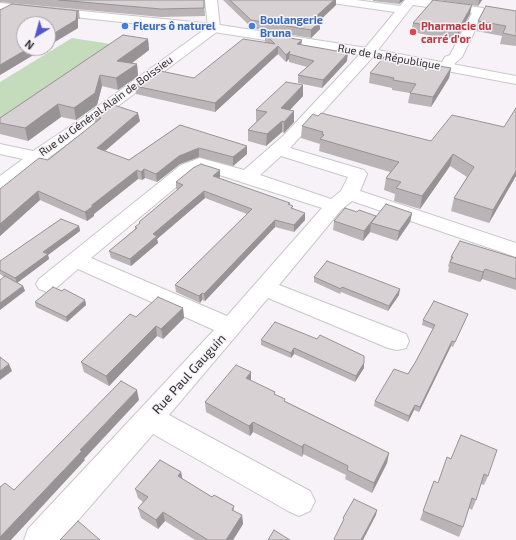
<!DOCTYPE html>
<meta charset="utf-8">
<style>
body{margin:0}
#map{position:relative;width:516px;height:540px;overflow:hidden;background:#f6f2f7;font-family:"Exo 2",sans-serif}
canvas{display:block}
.north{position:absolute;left:16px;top:16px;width:40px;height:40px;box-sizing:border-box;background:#f6f2f7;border:1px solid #a8a5a9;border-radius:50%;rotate:217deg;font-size:11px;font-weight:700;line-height:16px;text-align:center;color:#343234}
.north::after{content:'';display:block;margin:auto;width:14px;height:18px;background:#55c;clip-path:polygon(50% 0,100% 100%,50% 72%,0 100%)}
</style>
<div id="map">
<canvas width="516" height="540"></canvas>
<div class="north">N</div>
</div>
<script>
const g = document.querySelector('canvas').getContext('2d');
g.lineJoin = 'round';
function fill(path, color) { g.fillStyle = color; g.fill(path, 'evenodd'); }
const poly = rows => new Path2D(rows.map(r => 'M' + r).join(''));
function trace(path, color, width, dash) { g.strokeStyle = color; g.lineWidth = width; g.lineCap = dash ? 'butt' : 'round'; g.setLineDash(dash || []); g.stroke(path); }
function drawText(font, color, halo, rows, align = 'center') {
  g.font = font + ' "Exo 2",sans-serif'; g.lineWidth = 3; g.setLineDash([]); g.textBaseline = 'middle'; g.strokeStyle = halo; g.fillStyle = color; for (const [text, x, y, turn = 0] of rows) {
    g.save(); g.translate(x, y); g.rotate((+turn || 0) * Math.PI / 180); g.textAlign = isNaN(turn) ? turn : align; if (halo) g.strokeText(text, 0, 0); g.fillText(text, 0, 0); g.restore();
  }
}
fill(poly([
 [72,38,117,45,0,127,0,82]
]), '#c4dbbc');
const minor = poly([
 [205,0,217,0,220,28,218,31,7,189,0,191,0,176,23,159,0,154,0,144,33,151,72,125,208,27,205,0],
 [326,0,356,0,400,6,405,0,428,0,483,8,485,10,462,57,455,63,451,70,446,71,441,70,439,67,445,57,450,55,472,13,413,5,371,59,290,148,364,170,367,174,360,191,516,243,516,257,352,201,341,210,279,285,406,334,409,341,406,348,397,350,388,348,268,298,169,415,310,491,315,501,310,511,299,516,288,511,153,434,61,540,24,540,28,529,214,330,78,269,55,289,47,292,39,289,36,284,39,279,181,165,200,158,244,170,284,135,361,53,395,12,332,3,326,0],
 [281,156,348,177,341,191,331,199,260,175,281,156],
 [201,169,322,208,227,316,91,258,193,173,201,169]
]);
const major = poly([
 [0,3,214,24,367,48,516,76,516,84,367,56,214,32,0,9,0,3]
]);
trace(minor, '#cbc6cb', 2);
trace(major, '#cbc6cb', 2);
fill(minor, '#fff');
fill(major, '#fff');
fill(poly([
 [0,0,204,0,205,16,161,17,0,2],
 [223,0,336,0,336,5,319,21,320,29,311,38,252,28],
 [373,0,404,0,399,4,373,1],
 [438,0,482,0,478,6],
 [0,10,79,11,80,19,78,19,78,28,48,46,48,24,24,48,45,48,0,75],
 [516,11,516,46,500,44,502,36,476,31,478,21],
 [470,14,456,40,411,32,413,23],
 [265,34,301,45,347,61,322,88,298,83,298,75,307,67,289,62,289,59,286,62,278,54,215,112,136,94,135,86,194,78,266,43,265,41],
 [148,39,149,50,132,63,137,64,138,76,118,90,102,86,97,105,76,120,61,117,28,141,0,134,0,118],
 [451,68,449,78,431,107,408,103,410,93,392,90,392,88,369,83,370,73],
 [303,96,290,110,294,122,284,133,282,132,266,146,248,141,248,130,257,121,256,121,256,110],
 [94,117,140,121,105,151,129,160,180,125,247,154,233,166,199,157,180,164,157,182,145,178,142,180,138,179,94,214,94,216,87,221,40,200,0,236,0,189,48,160,95,123],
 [302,126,431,141,516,176,489,223,451,211,454,198,467,177,450,166,420,209,394,201,395,194,384,190,386,178,390,172,319,151,320,144,301,138],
 [220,170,220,177,219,178,290,205,305,220,294,232,275,227,205,301,202,300,200,303,176,292,175,285,247,214,205,198,157,239,158,243,131,266,111,258,109,251,135,229,135,227,139,224,139,222,178,190,176,189,176,182],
 [357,212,376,216,412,213,410,222,397,241,370,232,363,241,333,230,334,221],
 [79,226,80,231,48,255,49,259,17,283,23,286,25,291,4,277,0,274,0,261],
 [451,257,516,258,516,290,482,279,480,282,448,272,449,267,448,266],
 [314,277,399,295,388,311,341,292,340,294,314,282],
 [62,291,85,300,86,305,67,322,36,307,35,302],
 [183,308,184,318,163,339,157,336,109,386,84,372,81,362,136,317],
 [466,319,453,347,451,346,419,412,414,410,408,422,374,406,375,401,408,374,416,361,433,329,422,325,423,320],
 [261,340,364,363,364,368,355,382,294,354,291,358,261,345],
 [251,381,275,392,274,394,285,401,389,453,387,463,372,493,345,479,346,475,303,454,302,457,253,432,250,436,206,412,205,402],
 [451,459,488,476,484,485,481,484,476,500,472,510,469,508,463,527,459,537,420,520,434,481,438,483],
 [181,472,182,479,212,497,234,506,234,511,242,515,243,524,233,540,195,540,165,521,158,529,141,518,138,508,143,502,138,498,135,489]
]), '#bab4b6');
fill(poly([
 [334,0,336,0,336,5,312,28,312,20],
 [400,0,404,0,399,4],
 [479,0,482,0,478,6],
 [472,5,470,14,456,40,458,30],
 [77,11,78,19,78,28,48,46,48,37],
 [320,21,320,29,311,38,311,30],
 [148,39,149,50,119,73,117,61],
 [302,40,301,47,297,44],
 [278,46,278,54,215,112,215,103],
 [29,48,45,48,0,75,0,65],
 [290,51,289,59,286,62,286,55],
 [348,53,347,61,322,88,323,80],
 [137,64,138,76,118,90,116,78],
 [451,68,449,78,431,107,433,97],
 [100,75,102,86,97,105,76,120,74,108],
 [303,85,303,96,281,119,281,108],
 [58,104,61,117,28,141,25,128],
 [294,111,294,122,284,133,284,122],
 [138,113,140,121,99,156,97,148],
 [282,121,282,132,266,146,267,134],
 [247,146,247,154,233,166,233,157],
 [199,148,199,157,180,164,157,182,156,174,179,156],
 [453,154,450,166,420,209,422,196],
 [144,169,145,178,142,180,141,172],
 [137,170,138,179,94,214,94,216,87,221,85,212,92,205],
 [220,170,220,177,213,183,213,176],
 [516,171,516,176,489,223,493,210],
 [38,191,40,200,0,236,0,224],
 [204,191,205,198,157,239,158,243,131,266,130,259,153,234],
 [305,213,305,220,294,232,294,225],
 [412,213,410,222,397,241,399,231],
 [275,220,275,227,205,301,204,294],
 [371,223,370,232,363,241,364,231],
 [79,226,80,231,48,255,49,259,17,283,15,278,43,252],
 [485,269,482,279,480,282,483,272],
 [23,286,25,291,0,310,0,303],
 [400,289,399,295,388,311,389,306],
 [202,293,202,300,200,303,199,296],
 [85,300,86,305,67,322,66,317],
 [183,308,184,318,163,339,161,329],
 [156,326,157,336,109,386,106,376],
 [452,341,451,346,419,412,420,407],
 [294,348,294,354,291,358,291,353],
 [364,363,364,368,355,382,356,376],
 [9,364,12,371,0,380,0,371],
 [251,372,251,382,246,378],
 [137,390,139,400,84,459,85,460,11,540,0,540,0,537,80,450],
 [415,405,414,410,408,422,409,416],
 [253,422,253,432,250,436,249,426],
 [304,444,303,454,302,457,302,447],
 [389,453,387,463,372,493,374,483],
 [181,472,183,482,178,476],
 [377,510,376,515,363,540,361,540],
 [163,512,165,521,158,529,156,520],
 [242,515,243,524,233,540,226,540]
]), '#979294');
const building = poly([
 [59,0,204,0,204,8,161,9,59,0],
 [230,0,334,0,312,20,320,21,311,30,251,20,230,0],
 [433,0,472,5,458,30,413,23,433,0],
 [12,4,79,11,77,11,76,20,48,37,48,24,24,24,24,48,29,48,0,65,0,10,12,4],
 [486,6,516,11,516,36,503,33,506,26,478,21,486,6],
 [265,34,302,40,297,44,348,53,323,80,298,75,314,61,289,54,290,51,286,55,278,46,215,103,135,86,156,70,194,78,243,39,275,44,265,34],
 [123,35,148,39,117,61,137,64,116,78,100,75,95,93,74,108,58,104,25,128,0,123,0,118,123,35],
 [384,57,451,68,433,97,410,93,416,84,393,80,394,78,370,73,384,57],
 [286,82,303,85,281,108,294,111,284,122,282,121,267,134,248,130,267,112,256,110,286,82],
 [111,104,138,113,97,148,129,160,180,125,247,146,233,157,199,148,179,156,156,174,144,169,141,172,137,170,92,205,92,207,85,212,38,191,0,224,0,189,39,158,48,160,101,118,94,117,111,104],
 [516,108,516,171,493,210,454,198,474,167,453,154,422,196,396,188,401,182,386,178,399,162,320,139,324,135,322,134,323,132,302,126,313,114,318,116,321,113,431,141,452,115,504,127,516,108],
 [201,164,220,170,213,176,290,203,288,204,293,206,291,208,305,213,294,225,275,220,204,294,202,293,199,296,175,285,252,209,204,191,153,234,157,236,130,259,109,251,137,228,135,227,140,223,139,222,183,185,176,182,193,168,201,164],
 [386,204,412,213,399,231,371,223,386,204],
 [345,208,357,212,359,210,376,216,364,231,334,221,345,208],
 [61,219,79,226,43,252,48,254,15,278,0,270,0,261,61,219],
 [460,241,516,258,516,279,485,269,483,272,450,262,453,257,451,257,460,241],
 [327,261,374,279,400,289,389,306,342,287,341,289,314,277,327,261],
 [5,276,23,286,0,303,0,280,5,276],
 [53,287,62,291,64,289,85,300,66,317,35,302,53,287],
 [158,297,183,308,161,329,156,326,106,376,81,362,130,314,136,317,158,297],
 [434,301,468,314,455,342,452,341,420,407,415,405,409,416,375,401,394,369,408,374,416,361,435,325,423,320,434,301],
 [275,322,317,339,320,335,364,356,364,363,356,376,294,348,291,353,261,340,275,322],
 [0,357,9,364,0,371,0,357],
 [236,365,251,372,246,378,275,392,274,394,285,399,284,401,389,453,374,483,347,470,348,466,304,444,302,447,253,422,249,426,205,402,236,365],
 [121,381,137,390,80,450,82,451,0,537,0,487,5,483,14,490,121,381],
 [461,435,497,450,488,476,484,474,476,500,472,498,463,527,423,511,434,481,438,483,447,457,451,459,461,435],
 [160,460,181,472,178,476,212,497,214,495,234,506,232,510,242,515,226,540,208,540,163,512,156,520,138,508,148,497,135,489,160,460],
 [354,499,377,510,361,540,335,540,334,539,344,519,343,518,354,499],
 [78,521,100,540,60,540,78,521],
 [274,530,290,540,268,540,274,530]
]);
fill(building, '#d8d1d4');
trace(building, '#979294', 1);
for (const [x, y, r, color] of [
 [125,26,4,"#3f7fe0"],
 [252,26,4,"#3f7fe0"],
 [413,32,4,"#e0444e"]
]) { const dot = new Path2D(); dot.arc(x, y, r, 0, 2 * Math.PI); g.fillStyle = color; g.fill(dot); trace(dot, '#f6f2f7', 1.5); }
drawText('bold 11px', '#366cbe', '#f6f2f7', [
 ["Boulangerie",260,20],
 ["Bruna",260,33],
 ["Fleurs ô naturel",133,26]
], 'left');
drawText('bold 11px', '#be3a42', '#f6f2f7', [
 ["Pharmacie du",421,26],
 ["carré d'or",421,39]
], 'left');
drawText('11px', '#343234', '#f6f2f7', [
 ["Rue de la République",389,57,10],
 ["Rue du Général Alain de Boissieu",106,106,-36]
]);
drawText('13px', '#343234', '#f6f2f7', [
 ["Rue Paul Gauguin",189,374,-48]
]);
</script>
